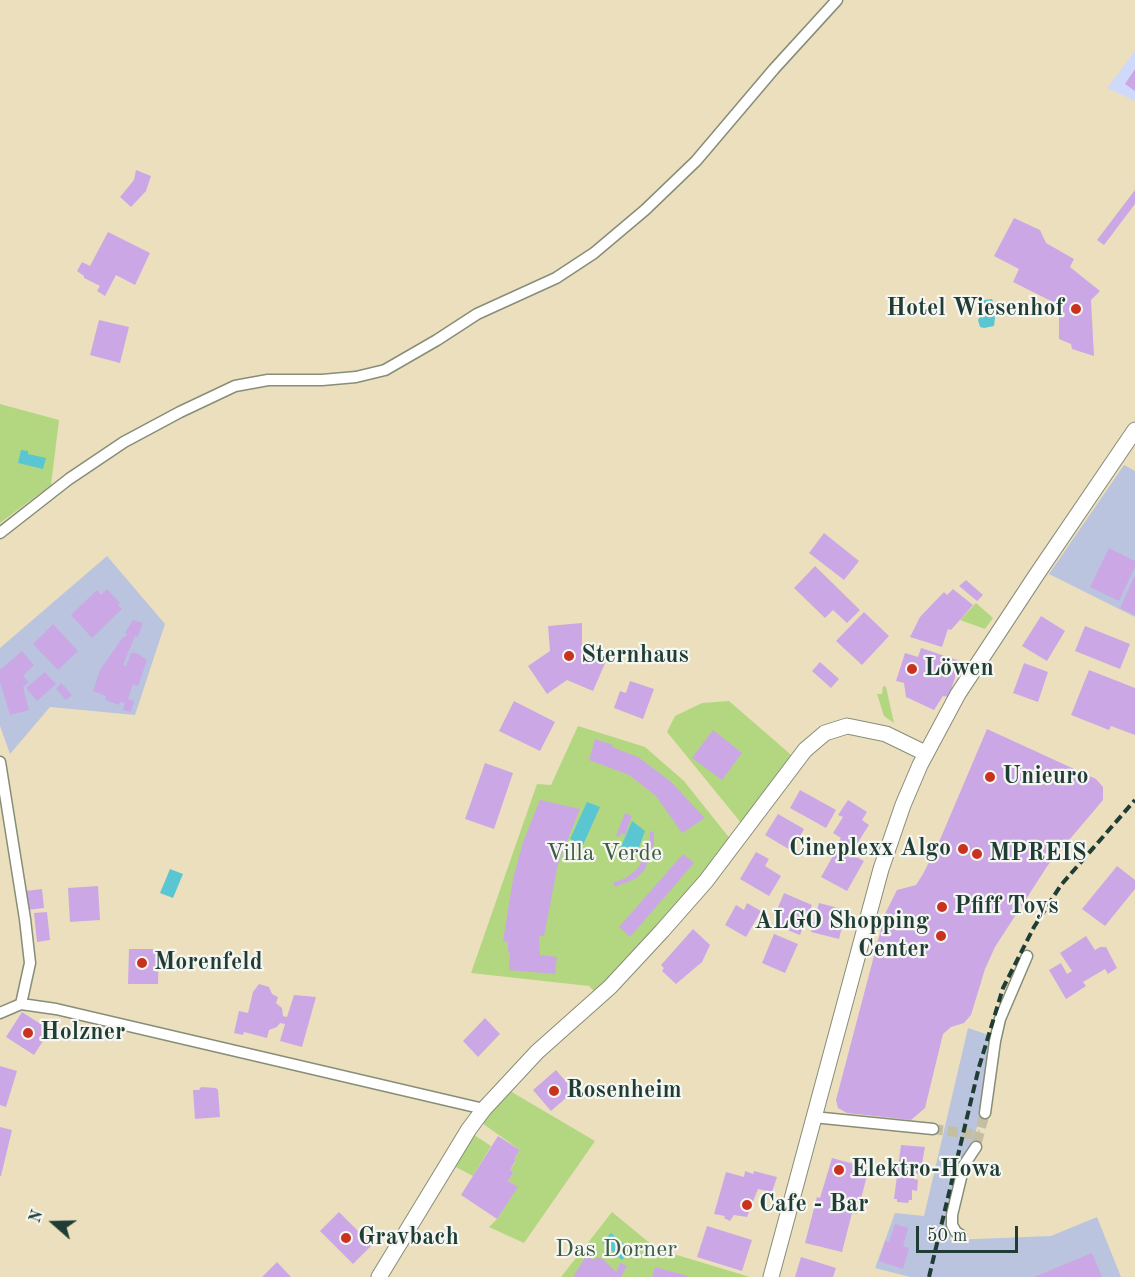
<!DOCTYPE html>
<meta charset="utf-8">
<style>
body{margin:0}
#map{position:relative;width:1135px;height:1277px;overflow:hidden;background:#ecdfbd;font-family:"Old Standard TT",serif}
canvas{display:block}
.north{position:absolute;left:24px;top:1193px;width:60px;height:60px;-webkit-text-stroke:4px #f6f6f2;paint-order:stroke;rotate:290deg;font-size:16px;font-weight:700;line-height:24px;text-align:center;color:#1f3d34}
.north::after{content:'';display:block;margin:auto;width:21px;height:27px;background:#1f3d34;clip-path:polygon(50% 0,100% 100%,50% 72%,0 100%)}
.scale{position:absolute;left:916px;top:1226px;width:102px;height:27px;box-sizing:border-box;border:3px solid #1f3d34;border-top:0;padding-left:8px;font-size:18px;line-height:21px;white-space:nowrap;color:#1f3d34;-webkit-text-stroke:4px #f6f6f2;paint-order:stroke}
</style>
<div id="map">
<canvas width="1135" height="1277"></canvas>
<div class="north">N</div>
<div class="scale">50 m</div>
</div>
<script>
const g = document.querySelector('canvas').getContext('2d');
g.lineJoin = 'round';
function fill(path, color) { g.fillStyle = color; g.fill(path, 'evenodd'); }
const poly = rows => new Path2D(rows.map(r => 'M' + r).join(''));
function trace(path, color, width, dash) { g.strokeStyle = color; g.lineWidth = width; g.lineCap = dash ? 'butt' : 'round'; g.setLineDash(dash || []); g.stroke(path); }
function drawText(font, color, halo, rows, align = 'center') {
  g.font = font + ' "Old Standard TT",serif'; g.lineWidth = 4.5; g.setLineDash([]); g.textBaseline = 'middle'; g.strokeStyle = halo; g.fillStyle = color; for (const [text, x, y, turn = 0] of rows) {
    g.save(); g.translate(x, y); g.rotate((+turn || 0) * Math.PI / 180); g.textAlign = isNaN(turn) ? turn : align; if (halo) g.strokeText(text, 0, 0); g.fillText(text, 0, 0); g.restore();
  }
}
fill(poly([
 [1135,51,1135,101,1107,88]
]), '#cfdafa');
fill(poly([
 [1124,465,1135,471,1135,617,1049,574],
 [107,556,165,624,135,715,50,707,10,754,0,726,0,648],
 [968,1028,998,1038,950,1240,1051,1236,1097,1217,1121,1277,910,1277,875,1268,895,1213,924,1216]
]), '#bac4de');
fill(poly([
 [0,404,59,420,51,485,0,523],
 [976,603,993,618,985,629,960,620],
 [883,686,886,687,894,723,884,716,877,694,882,694],
 [729,701,797,760,746,829,667,732,675,716,702,703],
 [578,726,645,747,684,781,731,840,701,877,596,993,589,986,471,973,537,784,551,785],
 [510,1091,595,1141,524,1243,489,1227,497,1219,517,1187,508,1181,514,1172,510,1170,516,1161,514,1159,520,1150,482,1123],
 [474,1135,491,1146,473,1176,456,1167,456,1163],
 [612,1212,657,1249,750,1277,561,1277]
]), '#b3d780');
fill(poly([
 [992,299,996,310,994,326,984,328,980,327,978,320,983,312,979,310,977,301],
 [21,450,28,451,28,454,46,458,43,469,18,463],
 [587,802,600,807,583,845,570,839],
 [632,821,645,831,637,853,621,847],
 [170,869,183,874,173,898,160,893],
 [611,1233,630,1250,622,1260,602,1242]
]), '#5ac6d2');
fill(poly([
 [1135,69,1135,91,1125,84],
 [136,170,151,176,146,191,131,207,120,197,134,180],
 [1135,190,1135,204,1104,245,1097,240],
 [1014,218,1040,230,1046,243,1074,259,1070,267,1100,291,1091,300,1094,356,1072,349,1071,344,1059,339,1059,305,1013,282,1019,269,994,256],
 [108,232,150,253,135,285,116,275,105,296,97,291,100,286,84,278,84,276,77,271,82,262,90,266],
 [99,320,129,327,120,363,90,355],
 [824,533,859,561,844,580,809,553],
 [1109,548,1135,561,1135,567,1119,601,1090,587],
 [815,566,860,610,847,623,833,610,825,618,794,588],
 [1135,575,1135,615,1120,608],
 [966,580,983,595,977,601,959,586],
 [107,589,120,603,118,605,122,609,92,638,71,615,97,590,101,595],
 [953,589,973,605,951,630,948,629,942,647,910,637,920,617,944,592,947,595],
 [864,612,889,636,862,665,836,641],
 [1041,616,1065,631,1047,661,1022,646],
 [133,620,143,623,138,637,135,636,123,665,126,666,131,653,137,653,147,660,138,686,133,684,128,699,134,701,131,712,123,710,125,703,120,702,119,705,105,700,106,696,93,691,100,670,123,637,125,637,127,634,125,633],
 [582,623,582,650,606,661,593,691,567,680,547,694,528,666,550,651,548,626],
 [53,624,78,651,58,670,33,644],
 [1085,626,1130,644,1120,669,1075,651],
 [921,648,960,661,949,697,943,696,934,710,906,697,904,683,896,681,905,653,918,657],
 [22,651,34,665,23,676,29,682,23,687,29,710,10,715,0,682,0,670],
 [820,662,839,679,831,688,812,671],
 [1024,663,1048,672,1038,702,1013,693],
 [1089,670,1135,688,1135,735,1111,726,1109,730,1071,715],
 [45,672,56,684,37,701,26,688],
 [630,681,654,689,643,719,614,708,620,691,626,693],
 [61,683,72,695,66,700,56,689],
 [514,701,555,722,540,751,499,731],
 [987,729,1096,779,1103,787,1103,800,1048,865,995,947,985,969,971,1015,964,1023,951,1027,943,1034,925,1108,911,1120,847,1113,838,1108,836,1100,885,914,897,890,916,885,923,874,939,842],
 [713,730,742,753,722,780,692,758],
 [595,739,613,745,612,747,638,757,670,781,705,818,682,833,656,796,629,775,589,760],
 [485,763,513,773,494,829,465,819],
 [800,790,836,810,826,828,790,808],
 [540,800,580,809,558,864,544,936,539,936,540,955,557,957,555,974,509,970,510,953,508,952,508,942,503,941,513,879,523,842],
 [848,800,867,812,862,820,869,825,853,850,839,841,841,838,833,833,843,817,838,815],
 [625,813,632,816,625,835,621,833,620,837,616,836],
 [778,814,804,829,792,851,765,835],
 [654,831,654,845,645,869,637,878,615,887,613,883,626,878,636,870,644,859,649,847,650,832],
 [838,847,864,861,847,891,821,877],
 [756,852,769,859,765,866,781,876,769,896,740,879],
 [683,854,694,863,630,937,619,927],
 [1117,866,1135,880,1135,889,1105,926,1082,909],
 [98,886,100,920,70,922,68,888],
 [42,889,44,908,27,910,25,891],
 [784,893,812,905,800,935,775,925,778,918,774,917],
 [747,903,761,911,746,937,725,925,736,905,744,910],
 [819,903,846,910,839,939,811,932],
 [47,912,50,940,37,942,34,913],
 [693,929,710,945,702,962,676,984,662,971,664,968,661,965],
 [774,934,798,944,785,973,762,963],
 [1086,936,1095,950,1100,947,1106,947,1117,968,1108,974,1105,969,1083,982,1086,986,1066,999,1049,970,1061,963,1067,974,1072,971,1060,953],
 [129,949,159,949,158,984,128,984],
 [259,984,269,987,272,994,278,997,276,1003,282,1008,283,1016,287,1017,294,995,316,997,302,1047,280,1041,285,1024,280,1023,277,1027,269,1030,267,1038,244,1032,243,1035,234,1033,239,1011,248,1013,253,992],
 [22,1012,50,1030,34,1055,6,1037],
 [485,1018,500,1034,478,1057,463,1041],
 [0,1066,17,1071,6,1107,0,1105],
 [556,1070,574,1091,551,1111,533,1090],
 [201,1087,216,1088,218,1090,220,1117,195,1119,193,1090,199,1090],
 [0,1127,12,1130,1,1176,0,1176],
 [498,1136,520,1150,514,1159,516,1160,510,1170,514,1172,508,1181,518,1187,497,1219,461,1195],
 [901,1145,925,1147,920,1174,914,1173,914,1179,918,1180,917,1191,912,1190,912,1200,909,1200,908,1203,897,1202,897,1199,894,1199],
 [832,1158,869,1168,857,1214,852,1213,842,1252,805,1243,817,1197,820,1198],
 [745,1171,753,1174,754,1171,777,1177,772,1192,758,1189,747,1217,734,1215,730,1221,724,1218,725,1216,714,1214,726,1172,744,1177],
 [339,1212,372,1245,353,1264,320,1231],
 [895,1224,908,1228,903,1246,909,1248,903,1269,879,1261,885,1241,889,1242],
 [707,1226,752,1240,742,1271,697,1257],
 [1092,1253,1102,1277,1034,1277],
 [586,1256,594,1260,597,1257,604,1260,616,1272,620,1263,627,1266,621,1277,573,1277],
 [801,1257,836,1268,833,1277,795,1277],
 [277,1262,291,1277,262,1277],
 [655,1267,688,1276,688,1277,652,1277]
]), '#cba8e5');
trace(poly([
 [933,1129,979,1135],
 [977,1142,985,1113]
]), '#c3bfa2', 10, [10, 5]);
const street = poly([
 [0,533,69,479,124,442,180,412,235,386,268,380,322,380,356,377,385,370,437,340,477,314,556,278,594,253,645,210,696,161,774,69,837,0],
 [0,762,25,919,30,963,21,1004],
 [0,1013,21,1004,56,1009,484,1109],
 [985,1113,995,1041,1000,1019,1027,956],
 [813,1117,933,1129],
 [961,1235,956,1232,952,1225,952,1215,964,1165,976,1147]
]);
const secondary = poly([
 [379,1277,469,1129,484,1109,537,1052,610,987,662,931,706,881,805,750,825,733,847,726,886,734,925,753],
 [771,1277,881,869,903,805,920,765,958,694,1037,574,1135,430]
]);
trace(street, '#868e78', 13);
trace(secondary, '#868e78', 17);
trace(street, '#fff', 10);
trace(secondary, '#fff', 15);
trace(poly([
 [929,1277,979,1067,1003,988,1034,927,1061,885,1135,800]
]), '#1f3d34', 4, [9, 4.5]);
for (const [x, y, r, color] of [
 [1076,309,6,"#c8321e"],
 [569,656,6,"#c8321e"],
 [912,669,6,"#c8321e"],
 [990,777,6,"#c8321e"],
 [963,849,6,"#c8321e"],
 [977,854,6,"#c8321e"],
 [942,907,6,"#c8321e"],
 [941,936,6,"#c8321e"],
 [142,963,6,"#c8321e"],
 [28,1033,6,"#c8321e"],
 [554,1091,6,"#c8321e"],
 [839,1170,6,"#c8321e"],
 [747,1205,6,"#c8321e"],
 [346,1238,6,"#c8321e"]
]) { const dot = new Path2D(); dot.arc(x, y, r, 0, 2 * Math.PI); g.fillStyle = color; g.fill(dot); trace(dot, '#f6f6f2', 2); }
drawText('bold 24px', '#1f3d34', '#f6f6f2', [
 ["Hotel Wiesenhof",1064,309,"right"],
 ["Sternhaus",581,656],
 ["Löwen",924,669],
 ["Unieuro",1002,777],
 ["Cineplexx Algo",951,849,"right"],
 ["MPREIS",989,854],
 ["Pfiff Toys",954,907],
 ["ALGO Shopping",929,922,"right"],
 ["Center",929,950,"right"],
 ["Morenfeld",154,963],
 ["Holzner",40,1033],
 ["Rosenheim",566,1091],
 ["Elektro-Howa",851,1170],
 ["Cafe - Bar",759,1205],
 ["Gravbach",358,1238]
], 'left');
drawText('24px', '#3d5c43', '#f6f6f2', [
 ["Villa Verde",604,854],
 ["Das Dorner",616,1250]
]);
</script>
